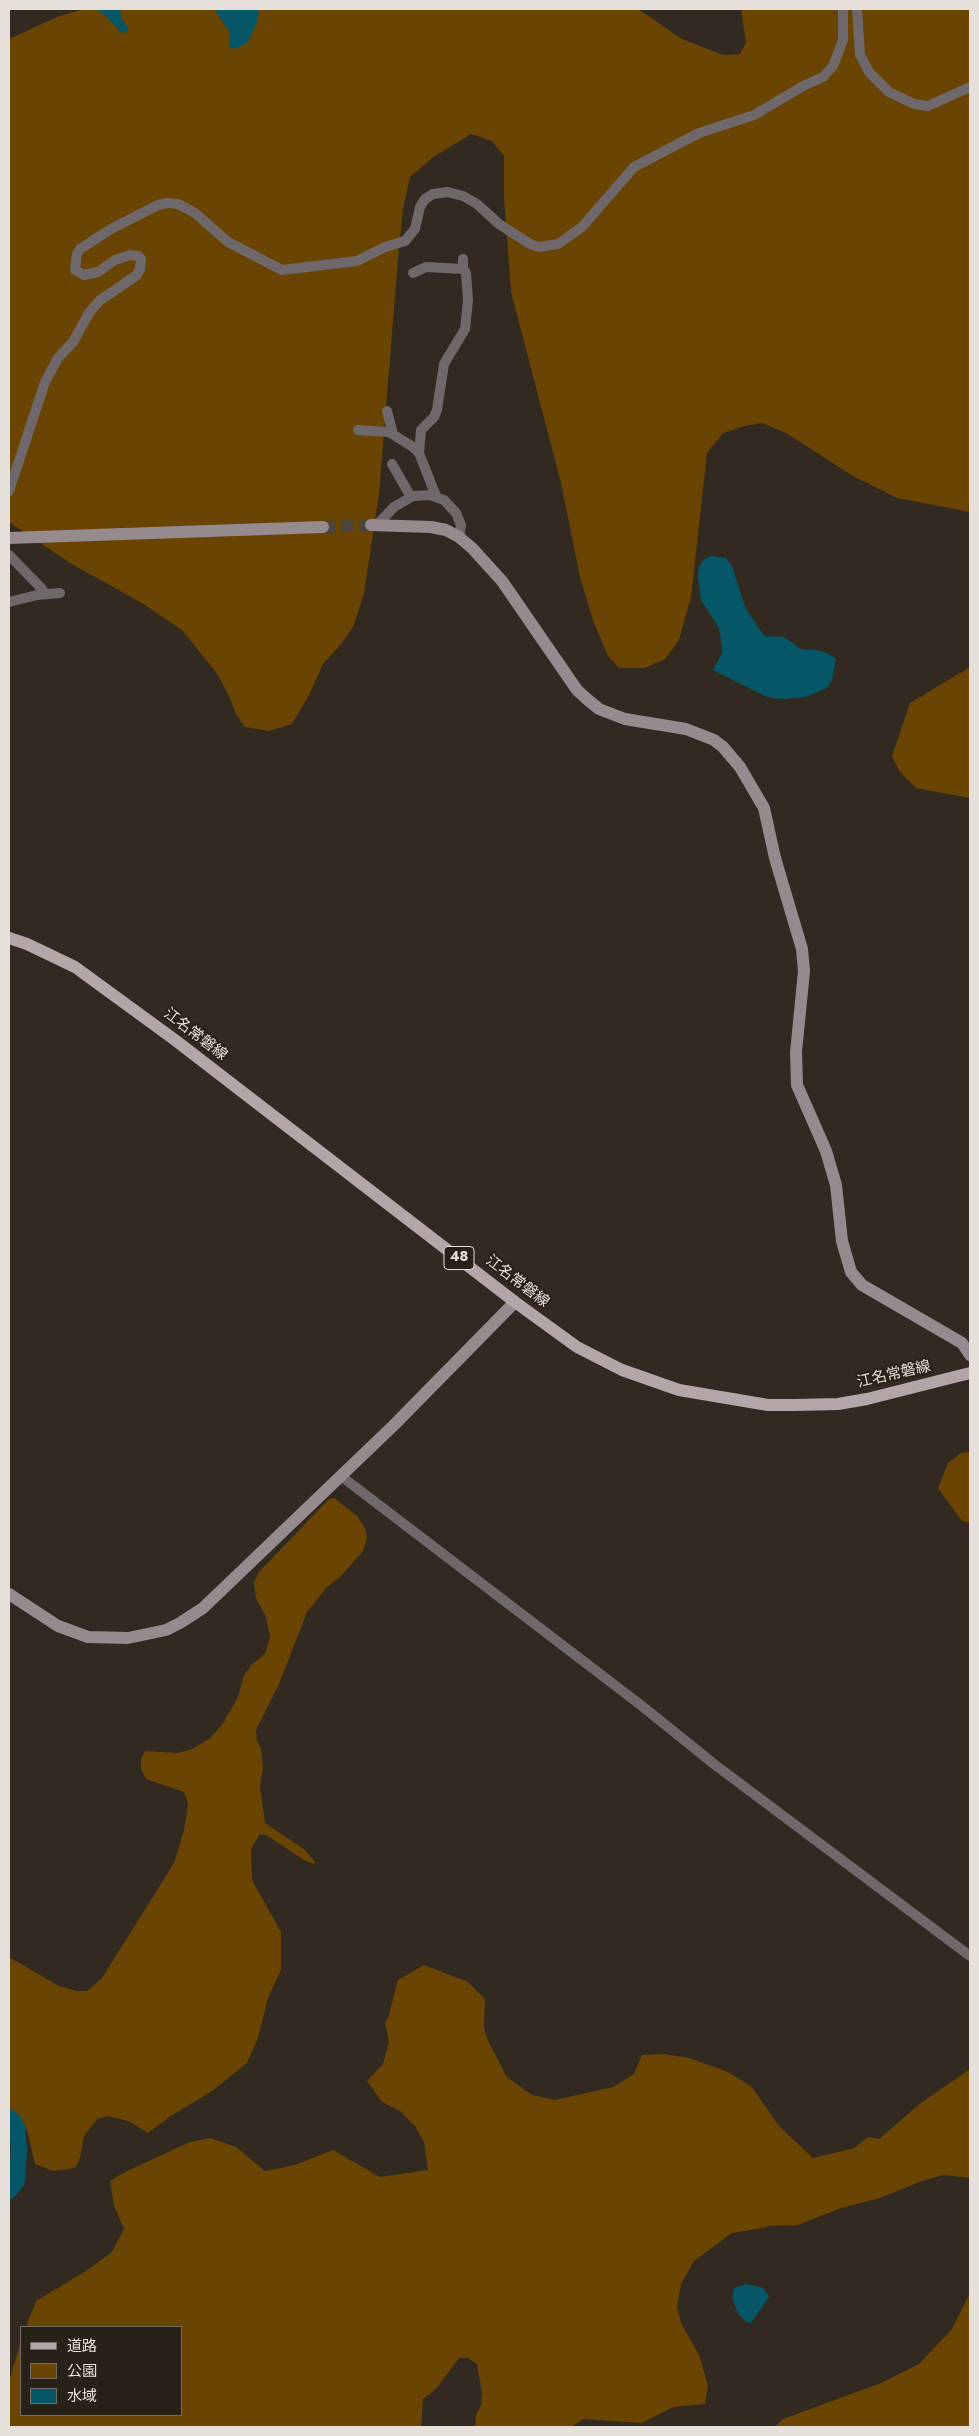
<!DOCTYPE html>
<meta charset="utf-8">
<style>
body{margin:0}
#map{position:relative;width:979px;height:2436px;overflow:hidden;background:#322a21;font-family:Jost,"Noto Sans JP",sans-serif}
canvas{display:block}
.frame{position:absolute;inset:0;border:10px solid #e5e0da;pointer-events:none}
.legend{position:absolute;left:20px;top:2326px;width:162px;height:90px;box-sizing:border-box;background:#282117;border:1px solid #746d65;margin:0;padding:6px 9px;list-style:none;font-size:15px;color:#e5e0da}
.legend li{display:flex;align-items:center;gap:10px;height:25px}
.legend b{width:25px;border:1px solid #746d65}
</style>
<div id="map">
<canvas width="979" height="2436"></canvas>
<div class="frame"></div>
<ul class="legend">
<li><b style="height:6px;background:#b3a5a8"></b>道路</li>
<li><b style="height:14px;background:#694403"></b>公園</li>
<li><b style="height:14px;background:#055768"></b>水域</li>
</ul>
</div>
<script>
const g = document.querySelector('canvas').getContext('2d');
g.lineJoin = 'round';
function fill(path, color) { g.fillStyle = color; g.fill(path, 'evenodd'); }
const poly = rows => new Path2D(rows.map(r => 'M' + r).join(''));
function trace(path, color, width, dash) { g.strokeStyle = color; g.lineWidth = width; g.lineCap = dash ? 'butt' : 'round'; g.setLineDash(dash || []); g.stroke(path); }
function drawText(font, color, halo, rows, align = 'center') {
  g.font = font + ' Jost,"Noto Sans JP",sans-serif'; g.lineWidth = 4; g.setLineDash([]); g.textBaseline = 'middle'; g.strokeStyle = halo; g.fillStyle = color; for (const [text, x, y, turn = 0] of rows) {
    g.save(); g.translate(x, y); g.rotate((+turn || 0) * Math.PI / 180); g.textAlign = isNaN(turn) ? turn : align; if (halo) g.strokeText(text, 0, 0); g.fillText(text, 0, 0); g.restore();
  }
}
fill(poly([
 [84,9,638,9,682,39,723,55,740,54,746,43,741,9,970,9,970,512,897,498,853,476,786,433,762,423,745,426,723,433,707,453,691,597,679,640,665,659,645,668,619,668,608,656,594,623,580,577,561,483,511,292,504,197,504,156,492,141,471,134,432,158,410,177,403,209,398,259,379,494,364,593,354,625,342,643,323,664,309,695,292,724,269,731,245,727,236,714,230,698,218,675,183,631,142,603,70,563,9,522,9,39,57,17],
 [970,667,970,798,916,788,900,772,892,756,910,703],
 [970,1452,970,1523,962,1521,938,1488,948,1463,961,1453],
 [334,1498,357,1516,365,1528,367,1538,363,1551,340,1577,327,1587,307,1612,279,1684,256,1730,257,1741,261,1748,263,1767,260,1787,265,1823,304,1849,315,1862,314,1864,304,1860,266,1835,260,1834,251,1849,252,1880,281,1932,281,1970,268,1998,258,2038,247,2063,212,2091,171,2116,148,2133,128,2121,108,2116,97,2119,84,2136,80,2158,75,2168,53,2171,35,2164,27,2130,9,2119,9,1957,59,1986,77,1991,87,1991,102,1978,174,1863,184,1830,188,1804,184,1792,146,1779,141,1769,141,1759,145,1751,178,1753,192,1749,209,1739,222,1725,238,1697,243,1678,251,1665,265,1654,270,1637,266,1617,256,1598,254,1582,259,1572,329,1499],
 [424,1965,468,1982,485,1999,484,2027,488,2041,507,2077,532,2095,555,2100,613,2087,634,2074,642,2055,664,2054,689,2058,728,2072,752,2087,779,2126,813,2158,854,2148,868,2137,879,2139,921,2103,970,2069,970,2178,943,2175,922,2181,880,2198,841,2208,798,2225,766,2226,768,2227,732,2233,694,2261,681,2284,677,2307,681,2323,700,2357,708,2386,705,2404,673,2407,642,2423,583,2419,571,2427,475,2427,476,2415,481,2405,482,2393,477,2364,468,2358,459,2358,436,2389,423,2399,421,2427,9,2427,9,2381,21,2341,21,2415,181,2415,181,2327,26,2327,36,2301,86,2271,112,2252,124,2229,114,2206,110,2181,125,2172,190,2142,210,2138,236,2147,265,2171,295,2165,333,2150,380,2177,428,2170,424,2142,415,2126,400,2111,382,2102,367,2081,383,2064,389,2042,385,2022,388,2018,398,1980],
 [970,2293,970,2427,774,2427,783,2419,881,2383,919,2364,952,2329]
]), '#694403');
fill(poly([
 [95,9,120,9,121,18,128,28,127,32,122,33,104,14],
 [214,9,259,9,257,23,247,43,235,49,230,47,229,31],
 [712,556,726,558,732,566,745,607,764,636,784,637,801,649,818,650,831,655,836,659,832,680,827,688,806,697,780,699,767,697,713,670,722,653,722,648,719,628,701,600,698,577,699,566,704,559],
 [747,2284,763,2288,769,2297,751,2323,746,2322,738,2313,732,2298,734,2288]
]), '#055768');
trace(poly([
 [9,2117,14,2121,17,2128,19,2148,17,2181,9,2191]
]), '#055768', 16);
trace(poly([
 [323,527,371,525]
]), '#4d453d', 12, [12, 6]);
trace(poly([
 [857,9,860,55,869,72,889,92,914,104,928,106,970,87],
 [463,259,463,269],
 [413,273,426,267,463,269,466,273,468,300,465,329,444,364,437,410,434,417,421,430,419,453],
 [387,411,393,434],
 [358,430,389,432,413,447,419,453,436,496],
 [392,464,411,497],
 [9,491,45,382,58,358,73,342,89,313,99,301,137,275,140,269,141,259,138,256,130,255,115,260,98,272,84,275,75,270,77,254,80,249,111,229,158,205,167,203,178,204,195,213,228,242,282,270,357,261,385,247,405,241,415,229,420,207,425,199,433,194,448,192,463,196,477,204,499,224,530,244,539,247,558,244,582,227,634,167,699,133,754,115,805,85,823,77,833,66,843,40,843,9],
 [377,525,394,507,413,496,430,495,444,500,456,513,461,525,459,537],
 [9,555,42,589,45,594],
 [9,602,37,595,60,593],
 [341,1476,642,1706,714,1764,970,1956]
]), '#6f686a', 10);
trace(poly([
 [371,525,431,527,446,530,459,537,472,548,502,581,577,690,588,700,599,709,625,719,686,729,714,740,723,747,740,767,764,808,775,858,802,949,804,971,796,1052,797,1085,826,1151,836,1185,842,1241,851,1272,862,1285,962,1343,970,1355],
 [9,538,323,527],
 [9,1594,58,1626,88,1637,128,1638,166,1630,180,1623,203,1608,394,1425,515,1302]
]), '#958a8d', 12);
trace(poly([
 [9,938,27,944,75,967,175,1040,515,1302,577,1347,622,1370,679,1390,768,1405,796,1405,838,1404,867,1399,970,1373]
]), '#b3a5a8', 12);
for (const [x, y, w] of [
 [459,1258,30]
]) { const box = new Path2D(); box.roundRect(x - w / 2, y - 11.5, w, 23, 4); g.fillStyle = '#282117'; g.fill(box); trace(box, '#e5e0da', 1); }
drawText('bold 14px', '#e5e0da', null, [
 ["48",459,1258]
]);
drawText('15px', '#e5e0da', '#282117', [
 ["江名常磐線",195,1035,37],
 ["江名常磐線",517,1282,37],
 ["江名常磐線",894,1375,-13]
]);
</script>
